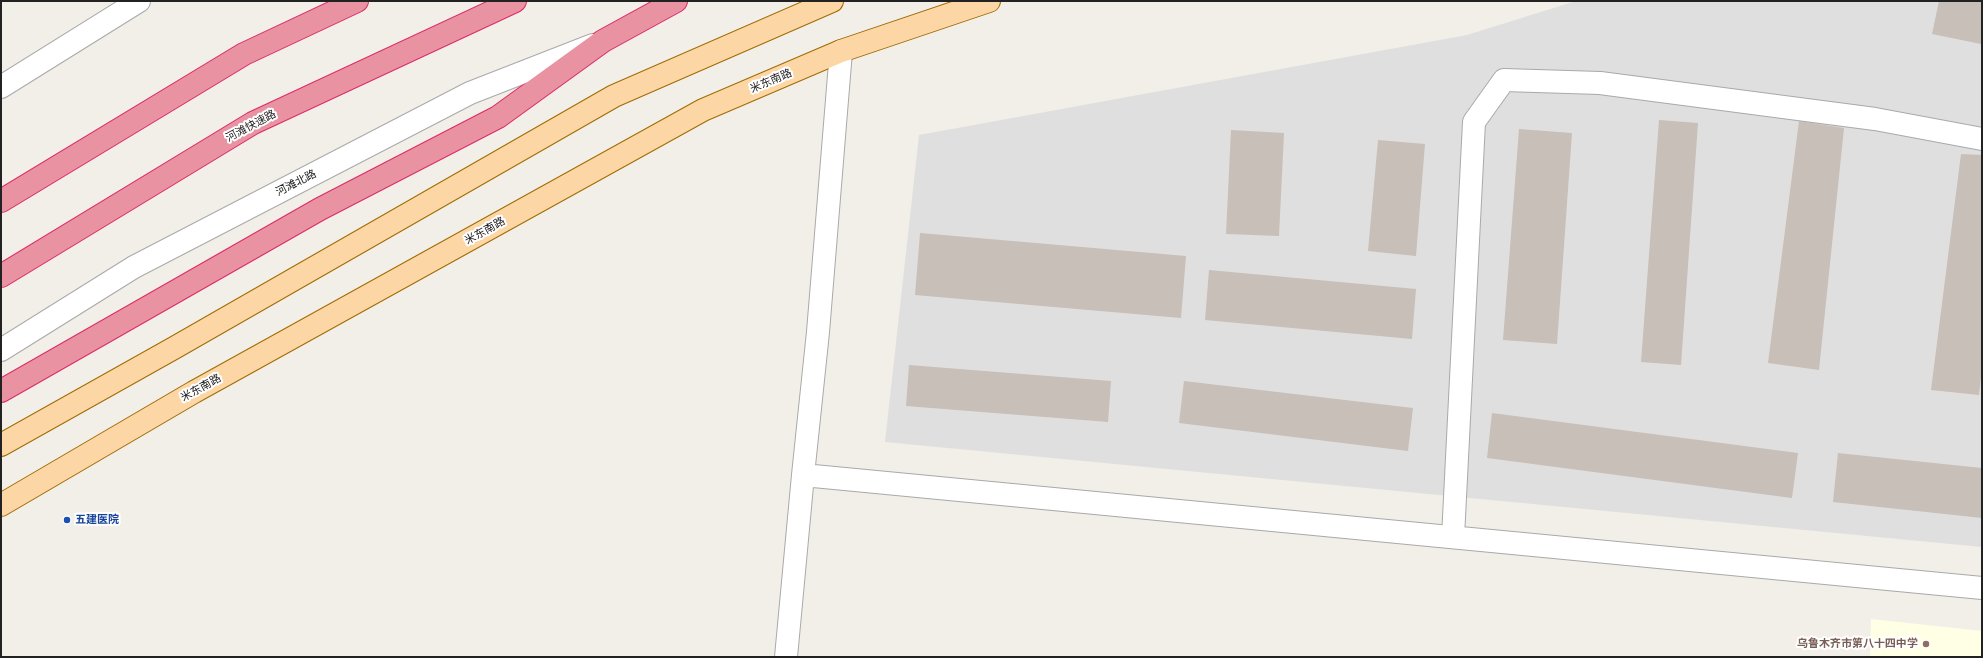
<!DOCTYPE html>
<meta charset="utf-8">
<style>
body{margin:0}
#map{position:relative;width:1983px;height:658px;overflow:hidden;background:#f2efe9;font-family:Mulish,sans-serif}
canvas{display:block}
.frame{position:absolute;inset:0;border:2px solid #222;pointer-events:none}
</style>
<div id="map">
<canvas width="1983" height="658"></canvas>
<div class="frame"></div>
</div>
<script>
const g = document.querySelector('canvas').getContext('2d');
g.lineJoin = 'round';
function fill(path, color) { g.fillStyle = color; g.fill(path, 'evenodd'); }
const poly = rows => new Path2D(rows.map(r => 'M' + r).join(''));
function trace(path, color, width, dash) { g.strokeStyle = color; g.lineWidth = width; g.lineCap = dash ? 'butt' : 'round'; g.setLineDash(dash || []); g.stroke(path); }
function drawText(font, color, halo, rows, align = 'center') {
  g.font = font + ' Mulish,"Noto Sans SC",sans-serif'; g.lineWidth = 4; g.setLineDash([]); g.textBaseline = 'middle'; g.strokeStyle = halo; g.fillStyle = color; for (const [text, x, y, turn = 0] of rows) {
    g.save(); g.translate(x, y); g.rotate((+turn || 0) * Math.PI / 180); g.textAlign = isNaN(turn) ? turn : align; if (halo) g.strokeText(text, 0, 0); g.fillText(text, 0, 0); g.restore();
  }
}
fill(poly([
 [1576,1,1982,1,1982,547,885,442,919,135,1467,35]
]), '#e0dfdf');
fill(poly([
 [1871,619,1982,631,1982,657,1870,657]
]), '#ffffe5');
fill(poly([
 [1939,1,1982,1,1981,44,1932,34],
 [1659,120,1698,123,1681,365,1641,362],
 [1799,121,1844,128,1819,370,1768,363],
 [1519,129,1572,133,1557,344,1503,340],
 [1231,130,1284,133,1279,236,1226,234],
 [1378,140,1425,144,1416,256,1368,251],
 [1961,154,1982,155,1982,368,1979,395,1931,390],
 [920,233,1186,256,1181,318,915,295],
 [1209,270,1416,289,1412,339,1205,320],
 [909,365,1111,381,1108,422,906,406],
 [1184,381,1413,408,1408,451,1179,423],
 [1492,413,1798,453,1792,498,1487,458],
 [1838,453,1982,468,1982,518,1833,502]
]), '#c7bfb8');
const minor = poly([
 [1,87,139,1],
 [1,350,134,267,470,93,593,45],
 [803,475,1982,588],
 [1453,537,1474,122,1504,80,1600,83,1875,119,1982,139],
 [786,657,803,475,818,332,841,51]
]);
const major = poly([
 [1,445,174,348,614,96,832,1],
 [1,505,194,392,703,110,841,51,989,1]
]);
const highway = poly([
 [1,201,244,54,357,1],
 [1,276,253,123,515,1],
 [1,391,320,209,498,117,603,41,676,1]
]);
trace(minor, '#a9a9a9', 24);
trace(major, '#a06b00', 24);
trace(highway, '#dc2a67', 24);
trace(minor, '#fff', 22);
trace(major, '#fcd6a4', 22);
trace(highway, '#e892a2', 22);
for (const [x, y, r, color] of [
 [67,520,4,"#1a4fb4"],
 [1926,644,4,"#8d6e63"]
]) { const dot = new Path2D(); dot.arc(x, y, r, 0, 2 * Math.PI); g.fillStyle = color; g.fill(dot); trace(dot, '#fff', 1.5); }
drawText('11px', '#222', '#fff', [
 ["米东南路",771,81,-23],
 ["河滩快速路",251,126,-28],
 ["河滩北路",296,183,-27],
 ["米东南路",485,231,-29],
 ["米东南路",201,388,-29]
]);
drawText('bold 11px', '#164399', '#fff', [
 ["五建医院",75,520]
], 'left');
drawText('bold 11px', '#785e54', '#fff', [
 ["乌鲁木齐市第八十四中学",1918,644]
], 'right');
</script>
